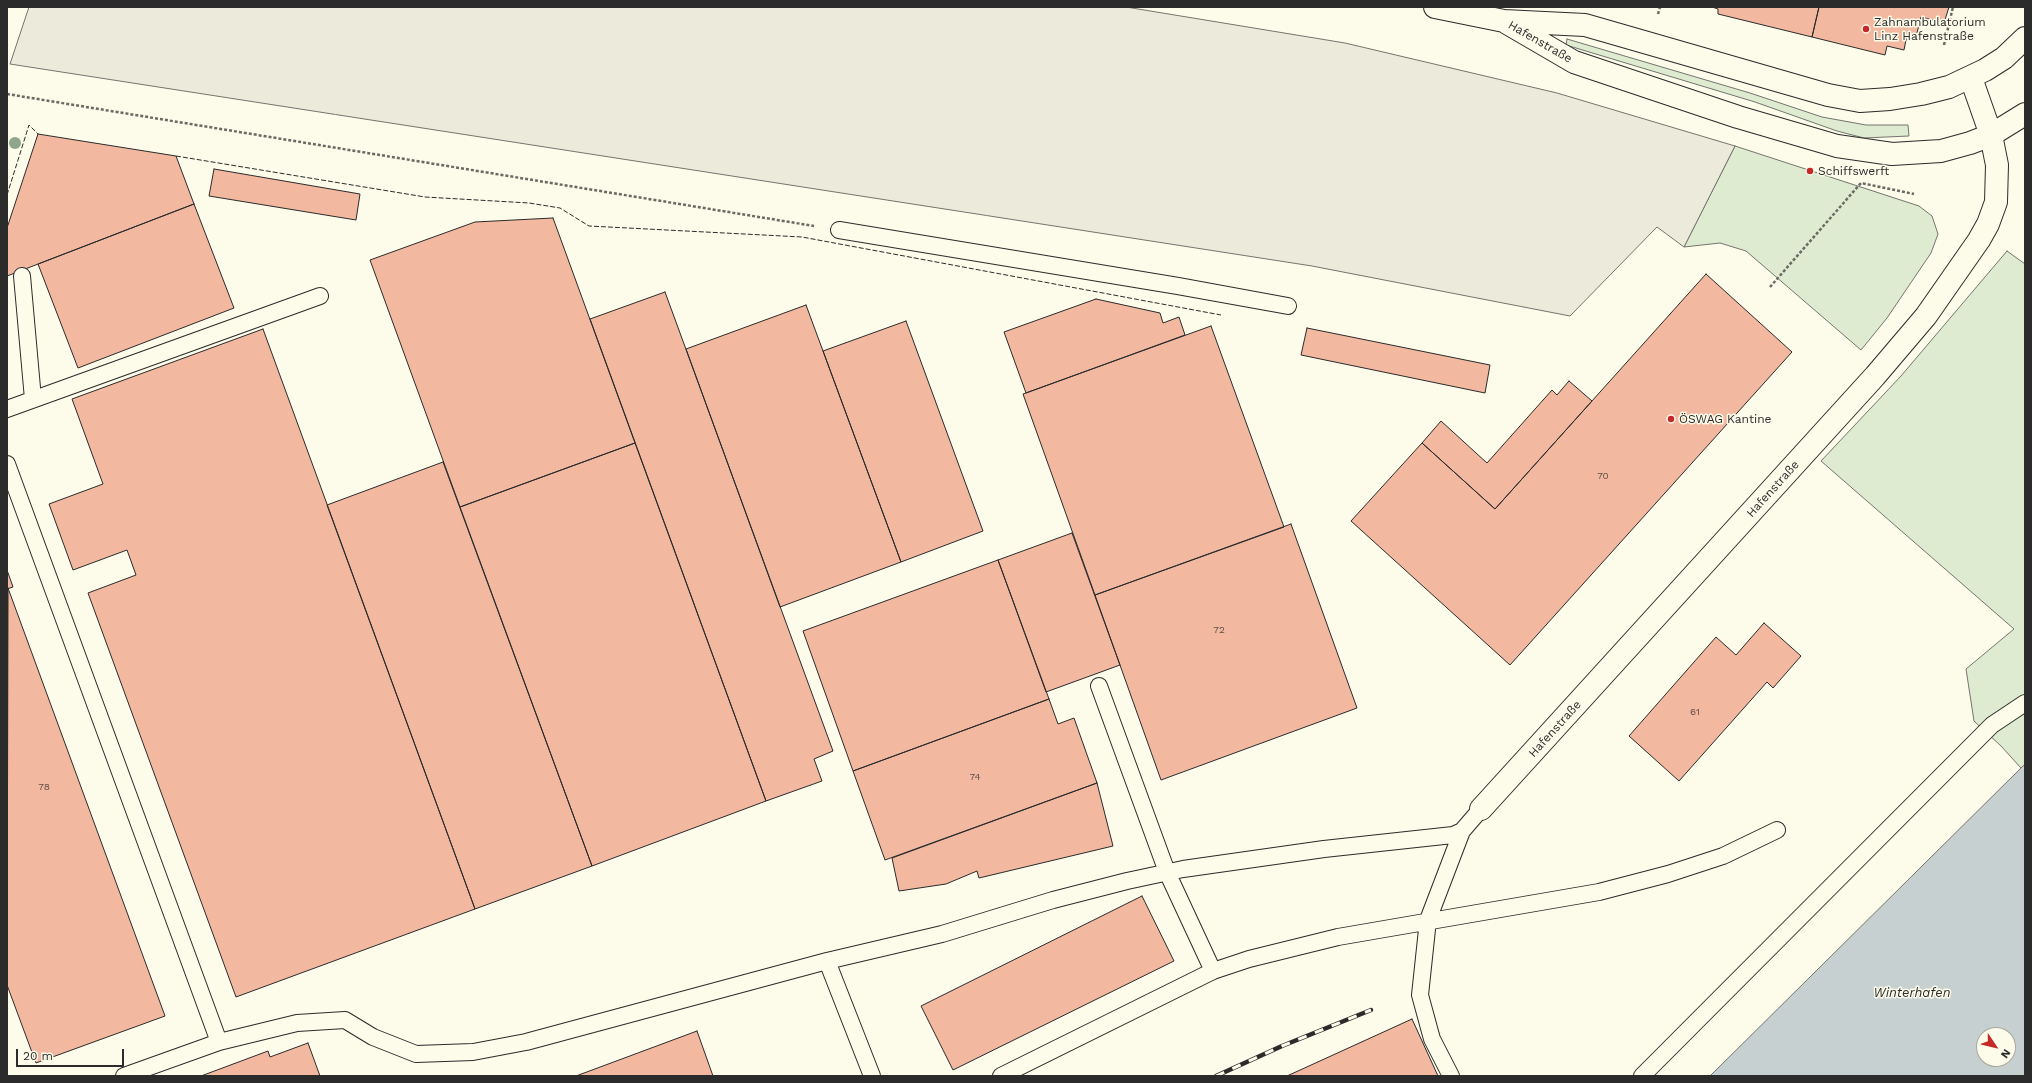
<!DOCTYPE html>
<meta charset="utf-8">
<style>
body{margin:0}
#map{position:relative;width:2032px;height:1083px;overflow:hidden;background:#fdfbea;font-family:"Work Sans",sans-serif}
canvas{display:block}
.frame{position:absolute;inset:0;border:8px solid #2b2b2b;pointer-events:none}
.north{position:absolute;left:1976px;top:1027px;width:40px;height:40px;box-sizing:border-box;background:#fdfbea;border:1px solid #a9a89e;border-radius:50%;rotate:125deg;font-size:11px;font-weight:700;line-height:16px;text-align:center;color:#2b2b2b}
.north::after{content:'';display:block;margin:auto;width:14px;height:18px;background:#c62828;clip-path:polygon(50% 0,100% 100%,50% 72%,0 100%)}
.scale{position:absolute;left:16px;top:1049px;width:108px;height:18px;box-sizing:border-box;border:2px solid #2b2b2b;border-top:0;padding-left:5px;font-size:12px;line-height:14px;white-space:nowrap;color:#2b2b2b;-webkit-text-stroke:3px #fdfbea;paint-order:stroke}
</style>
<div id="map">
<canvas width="2032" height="1083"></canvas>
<div class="frame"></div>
<div class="north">N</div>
<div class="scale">20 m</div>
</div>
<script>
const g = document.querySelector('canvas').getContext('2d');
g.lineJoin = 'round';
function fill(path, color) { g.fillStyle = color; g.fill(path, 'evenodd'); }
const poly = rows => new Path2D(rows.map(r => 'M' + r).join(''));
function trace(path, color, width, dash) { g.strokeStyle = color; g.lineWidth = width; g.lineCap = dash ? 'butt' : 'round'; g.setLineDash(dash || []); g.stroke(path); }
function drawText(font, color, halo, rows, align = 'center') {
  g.font = font + ' "Work Sans",sans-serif'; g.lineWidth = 3; g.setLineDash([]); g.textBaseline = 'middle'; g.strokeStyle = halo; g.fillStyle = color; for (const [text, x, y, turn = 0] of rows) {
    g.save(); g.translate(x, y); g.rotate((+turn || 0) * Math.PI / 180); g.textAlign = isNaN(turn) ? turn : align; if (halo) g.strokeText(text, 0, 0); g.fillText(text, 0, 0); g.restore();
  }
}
const green = poly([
 [1567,39,1750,93,1822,117,1866,125,1908,125,1909,136,1864,138,1837,131,1755,102,1566,45,1567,39],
 [1735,146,1919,206,1932,216,1938,234,1931,253,1887,318,1861,350,1746,251,1720,243,1684,247,1735,146],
 [2007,251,2025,264,2025,764,2021,768,2001,746,1974,721,1966,669,2014,629,1821,461,1901,376,2007,251]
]);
fill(green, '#deebd1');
trace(green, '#74746e', 1);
const parking = poly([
 [29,7,1126,7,1345,43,1557,93,1735,146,1684,247,1657,227,1570,316,1312,266,10,64,29,7]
]);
fill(parking, '#eceadb');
trace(parking, '#74746e', 1);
const water = poly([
 [2025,764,2025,1076,1710,1076,2021,768,2025,764],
 [1984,1035,2008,1035,2008,1059,1984,1059,1984,1035]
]);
fill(water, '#c7d0d0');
trace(water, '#74746e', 1);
const building = poly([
 [1712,7,1819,7,1812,37,1718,14,1718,9,1712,7],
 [1819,7,1949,7,1944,23,1921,17,1916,37,1907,35,1904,50,1887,46,1885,55,1812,37,1819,7],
 [38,134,176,156,194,204,7,276,7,228,38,134],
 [214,169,360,194,356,220,209,196,214,169],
 [194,204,234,308,78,368,38,264,194,204],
 [553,218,635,443,460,507,370,260,475,222,553,218],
 [1706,274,1792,352,1510,665,1351,521,1422,443,1495,509,1706,274],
 [665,292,833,751,814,759,822,781,766,801,590,319,665,292],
 [1096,299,1160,313,1163,323,1179,317,1185,335,1026,393,1004,332,1096,299],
 [806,305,901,562,780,607,686,349,806,305],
 [906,321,983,531,901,562,823,351,906,321],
 [1211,326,1284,527,1095,595,1023,394,1211,326],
 [1307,328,1490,365,1485,393,1301,355,1307,328],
 [263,329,475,909,236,997,88,593,136,575,127,550,73,570,49,504,103,484,72,399,263,329],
 [1569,381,1592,401,1495,509,1422,443,1441,421,1487,463,1552,390,1557,395,1569,381],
 [635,443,766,801,592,866,460,507,635,443],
 [443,462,592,866,475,909,327,505,443,462],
 [1291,524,1357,708,1161,780,1095,595,1291,524],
 [1072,533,1120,665,1046,692,998,560,1072,533],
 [998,560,1049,699,853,771,803,631,998,560],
 [7,570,13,587,7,589,7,570],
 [8,588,165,1016,36,1063,7,985,8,588],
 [1764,623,1801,656,1773,688,1767,682,1679,781,1629,736,1716,637,1736,655,1764,623],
 [1049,699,1058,724,1074,718,1097,783,885,860,853,771,1049,699],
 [1097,783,1113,846,979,878,977,871,946,884,899,891,892,858,1097,783],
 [1142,896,1174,961,953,1070,921,1006,1142,896],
 [1412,1019,1438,1076,1287,1076,1412,1019],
 [697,1031,713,1076,576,1076,697,1031],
 [308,1043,320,1076,201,1076,268,1051,270,1057,308,1043]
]);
fill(building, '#f2b8a0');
trace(building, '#2b2b2b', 1);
const lane = poly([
 [839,230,1178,286,1288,306],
 [22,276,33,399],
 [7,409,320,296],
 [7,464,219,1042],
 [1099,686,1167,872,1213,971],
 [827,961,872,1076],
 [124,1076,219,1042,297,1023,345,1020,373,1037,416,1054,473,1052,526,1042,827,961,942,934,1053,900,1127,881,1183,869,1324,849,1453,835,1462,831,1481,809],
 [1001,1076,1213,971,1249,959,1338,937,1599,892,1668,874,1723,856,1777,830],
 [1451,1076,1432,1039,1420,995,1428,920,1462,831],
 [1642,1076,1992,725,2025,703]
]);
const street = poly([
 [1481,809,1875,376,1926,316,1979,240,1988,224,1996,202,1997,165,1991,135,1971,78]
]);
const secondary = poly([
 [1435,7,1504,21,1585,25,1828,95,1860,101,1890,99,1921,94,1949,87,1985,70,2004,58,2025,38],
 [1507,23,1574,62,1738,117,1837,146,1892,154,1941,151,1970,143,1991,135,2025,114]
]);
trace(lane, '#2b2b2b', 18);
trace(street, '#2b2b2b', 24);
trace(secondary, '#2b2b2b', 24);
trace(poly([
 [1658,14,1660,7],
 [1944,45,1953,7],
 [7,94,814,226],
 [1770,287,1861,183,1914,194]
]), '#6a6964', 2.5, [3, 2]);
trace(lane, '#fdfbea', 16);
trace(street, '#fdfbea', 22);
trace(secondary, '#fdfbea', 22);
const rail = poly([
 [1216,1076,1282,1046,1371,1010]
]);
trace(rail, '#2b2b2b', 4.5);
trace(rail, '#fdfbea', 3, [9]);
trace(poly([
 [176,156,425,197,529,203,560,208,589,226,802,237,1221,315],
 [7,195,29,125,38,134]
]), '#2b2b2b', 1, [5, 2]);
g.fillStyle = '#8ea78a';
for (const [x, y] of [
 [15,143]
]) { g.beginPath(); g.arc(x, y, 6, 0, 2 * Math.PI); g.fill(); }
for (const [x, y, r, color] of [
 [1866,29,4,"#c62828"],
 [1810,171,4,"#c62828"],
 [1671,419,4,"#c62828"]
]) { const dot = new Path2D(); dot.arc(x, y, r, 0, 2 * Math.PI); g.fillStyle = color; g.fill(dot); trace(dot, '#fdfbea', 1.5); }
drawText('10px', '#5d4e48', null, [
 ["70",1603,476],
 ["72",1219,630],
 ["61",1695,712],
 ["74",975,777],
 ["78",44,787]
]);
drawText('12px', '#2b2b2b', '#fdfbea', [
 ["Zahnambulatorium",1874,22],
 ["Linz Hafenstraße",1874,36],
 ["Schiffswerft",1818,171],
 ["ÖSWAG Kantine",1679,419]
], 'left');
drawText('12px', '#2b2b2b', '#fdfbea', [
 ["Hafenstraße",1540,42,30],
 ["Hafenstraße",1773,489,-48],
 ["Hafenstraße",1555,729,-48]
]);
drawText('italic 13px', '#2b2b2b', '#fdfbea', [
 ["Winterhafen",1912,993]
]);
</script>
